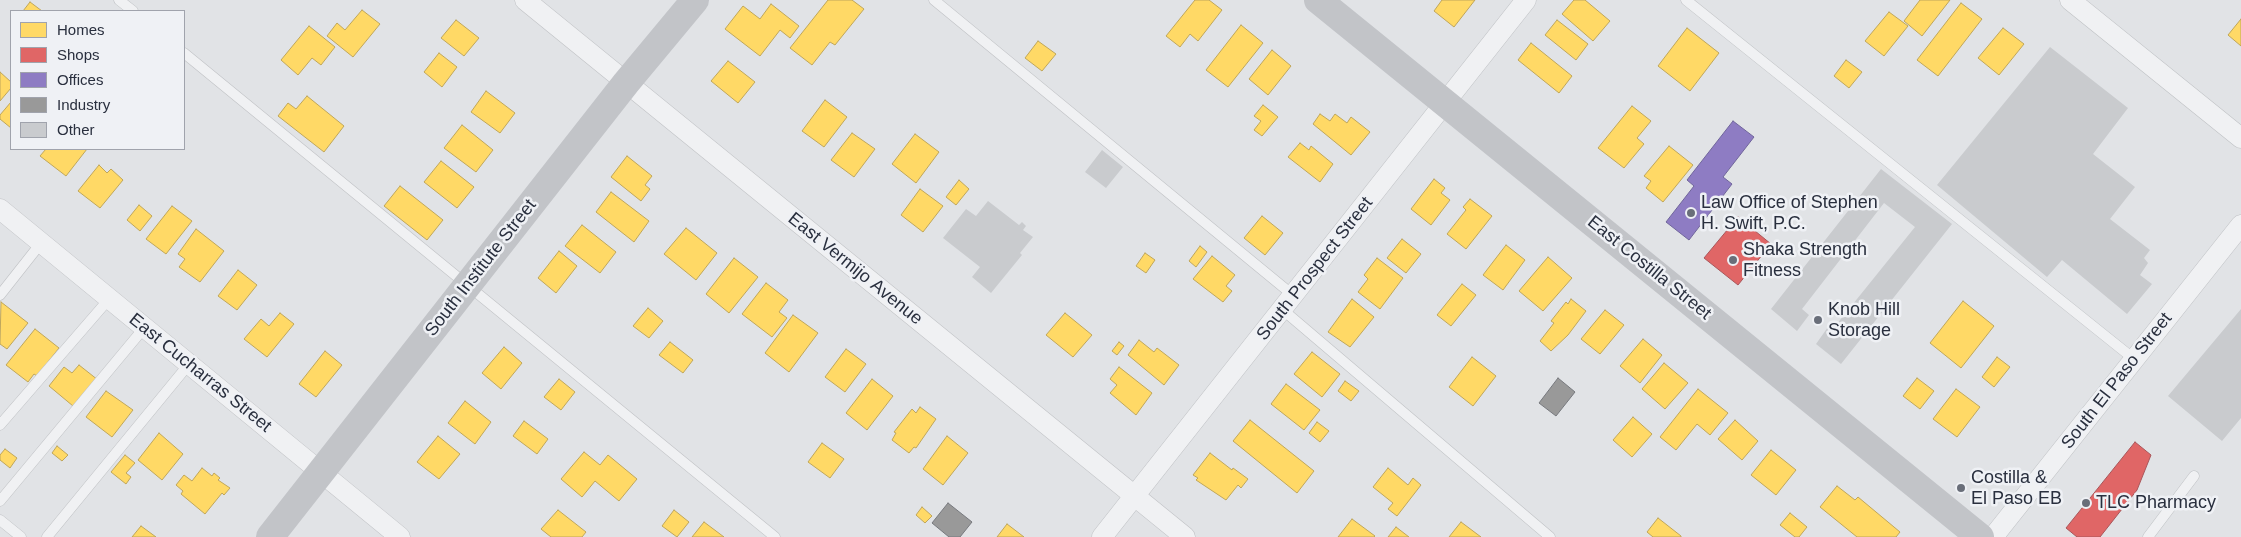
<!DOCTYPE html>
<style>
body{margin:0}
#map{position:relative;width:2241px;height:537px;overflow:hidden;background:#e1e3e6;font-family:Arial,sans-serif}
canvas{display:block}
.legend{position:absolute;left:10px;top:10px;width:175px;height:140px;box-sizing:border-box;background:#eff1f5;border:1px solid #a0a3ac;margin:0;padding:6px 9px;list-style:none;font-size:15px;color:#292f3e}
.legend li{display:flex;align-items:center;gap:10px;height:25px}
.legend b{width:25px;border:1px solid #a0a3ac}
</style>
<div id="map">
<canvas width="2241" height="537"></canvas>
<ul class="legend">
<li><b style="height:14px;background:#ffd966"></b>Homes</li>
<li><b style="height:14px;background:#e06666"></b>Shops</li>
<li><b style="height:14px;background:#8e7cc3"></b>Offices</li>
<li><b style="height:14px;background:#999"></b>Industry</li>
<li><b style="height:14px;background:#c9cbce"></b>Other</li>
</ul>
</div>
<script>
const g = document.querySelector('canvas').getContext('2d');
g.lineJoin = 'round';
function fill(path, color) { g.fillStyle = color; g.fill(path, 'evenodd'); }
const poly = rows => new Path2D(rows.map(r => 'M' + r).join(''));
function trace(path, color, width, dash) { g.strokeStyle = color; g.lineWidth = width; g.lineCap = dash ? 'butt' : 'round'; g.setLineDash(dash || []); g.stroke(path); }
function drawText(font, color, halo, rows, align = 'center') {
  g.font = font + ' Arial,sans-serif'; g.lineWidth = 5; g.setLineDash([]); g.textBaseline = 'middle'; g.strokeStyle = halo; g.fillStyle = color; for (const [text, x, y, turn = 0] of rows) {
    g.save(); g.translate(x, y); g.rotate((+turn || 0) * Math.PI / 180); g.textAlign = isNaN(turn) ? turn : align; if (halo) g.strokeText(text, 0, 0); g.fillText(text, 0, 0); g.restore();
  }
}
const homes = poly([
 [828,0,852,0,864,9,835,45,830,42,812,65,790,48,828,0],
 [1195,0,1209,0,1222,10,1198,41,1190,34,1180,47,1166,36,1195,0],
 [1442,0,1475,0,1454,27,1434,11,1442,0],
 [1574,0,1585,0,1610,21,1593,41,1562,14,1574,0],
 [1920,0,1950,0,1922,36,1904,21,1920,0],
 [30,2,42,11,23,11,30,2],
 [1961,3,1982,19,1938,76,1917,60,1961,3],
 [771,4,799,26,790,38,780,30,760,56,725,29,743,6,760,19,771,4],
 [362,10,380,24,353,57,327,36,337,23,345,30,362,10],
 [1889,12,1908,26,1884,56,1865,41,1889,12],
 [2241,19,2241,46,2228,35,2241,19],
 [456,20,479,38,464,56,441,38,456,20],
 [1557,20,1588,44,1576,60,1545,35,1557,20],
 [1241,25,1263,43,1228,87,1206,70,1241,25],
 [309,26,335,47,321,65,312,58,298,75,281,60,309,26],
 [1687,28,1719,53,1690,91,1658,66,1687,28],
 [2003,28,2024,44,1999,75,1978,58,2003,28],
 [1038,41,1056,54,1042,71,1025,58,1038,41],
 [1531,43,1572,76,1559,93,1518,60,1531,43],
 [1272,50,1291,66,1268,95,1249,79,1272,50],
 [439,53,457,67,442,87,424,72,439,53],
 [1846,60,1862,72,1849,88,1834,76,1846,60],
 [728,61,755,82,738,103,711,81,728,61],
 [0,72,11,82,11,88,0,101,0,72],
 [486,91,515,113,500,133,471,112,486,91],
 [307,96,344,126,324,152,278,116,288,103,296,109,307,96],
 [825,100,847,117,824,147,802,131,825,100],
 [11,102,11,128,0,119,0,115,11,102],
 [1263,105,1278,117,1262,136,1254,130,1261,121,1254,116,1263,105],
 [1632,106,1651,121,1637,138,1644,144,1624,168,1598,148,1632,106],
 [1320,114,1330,121,1335,114,1347,123,1351,117,1370,132,1351,155,1313,124,1320,114],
 [462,125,493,150,476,172,444,148,462,125],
 [852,133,875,149,854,177,831,160,852,133],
 [915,134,939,152,916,183,892,164,915,134],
 [1300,143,1309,150,1311,146,1333,164,1320,182,1288,157,1300,143],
 [1669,146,1693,165,1663,202,1646,188,1651,181,1644,176,1669,146],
 [46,149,87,149,66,176,40,156,46,149],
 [627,156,652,176,645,185,650,189,641,201,611,177,627,156],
 [441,161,474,187,457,208,424,182,441,161],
 [99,165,107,173,111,169,123,180,100,208,78,191,99,165],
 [1434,179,1445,188,1441,193,1450,200,1431,225,1411,209,1434,179],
 [959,180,969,189,956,205,946,197,959,180],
 [400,186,443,220,427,240,384,206,400,186],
 [920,189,943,206,923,232,901,215,920,189],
 [611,192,649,221,634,242,596,212,611,192],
 [1470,199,1492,216,1466,249,1447,234,1466,210,1463,207,1470,199],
 [139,205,152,216,140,231,127,220,139,205],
 [172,206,192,221,166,254,146,239,172,206],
 [1262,216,1283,233,1265,255,1244,238,1262,216],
 [582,225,616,252,600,273,565,246,582,225],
 [686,228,717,253,696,280,664,254,686,228],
 [196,229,224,251,200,282,179,267,185,259,178,254,196,229],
 [1402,239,1421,254,1406,273,1387,258,1402,239],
 [1506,245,1525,260,1503,290,1483,275,1506,245],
 [1200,246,1207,252,1196,267,1189,261,1200,246],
 [559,251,577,266,556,293,538,278,559,251],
 [1145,253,1155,260,1146,273,1136,266,1145,253],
 [1212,256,1235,275,1226,286,1232,291,1223,302,1193,279,1212,256],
 [1548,257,1572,278,1543,311,1519,291,1548,257],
 [734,258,758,277,729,313,706,294,734,258],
 [1377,258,1403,278,1380,309,1358,292,1368,279,1364,275,1377,258],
 [238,270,257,285,237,310,218,296,238,270],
 [766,283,788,300,779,312,787,318,772,337,742,314,766,283],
 [1462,284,1476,295,1451,326,1437,315,1462,284],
 [1352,299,1374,317,1350,347,1328,332,1352,299],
 [1571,299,1586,311,1568,335,1551,351,1540,341,1554,323,1551,321,1566,302,1568,304,1571,299],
 [1963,301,1994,326,1961,368,1930,343,1963,301],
 [1,302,28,323,7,349,0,344,1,302],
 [648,308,663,321,649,338,633,326,648,308],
 [1605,310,1624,325,1600,354,1581,339,1605,310],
 [280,313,294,324,267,357,244,339,261,319,269,326,280,313],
 [1065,313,1092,335,1073,357,1046,335,1065,313],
 [793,315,818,333,789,372,765,353,793,315],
 [35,329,59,348,37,376,34,374,28,382,6,365,35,329],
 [1643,339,1662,355,1640,383,1620,366,1643,339],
 [1139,340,1154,352,1157,348,1179,365,1164,385,1128,355,1139,340],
 [670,342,693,360,683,373,659,355,670,342],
 [1119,342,1124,346,1117,355,1112,351,1119,342],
 [504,347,522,363,501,389,482,373,504,347],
 [846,349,866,364,845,392,825,377,846,349],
 [325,351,342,365,316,397,299,384,325,351],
 [1312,352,1340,374,1322,397,1294,374,1312,352],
 [1472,357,1496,376,1473,406,1449,387,1472,357],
 [1997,357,2010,367,1994,387,1982,377,1997,357],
 [1664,363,1688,383,1665,409,1642,389,1664,363],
 [79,365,98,380,84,397,82,395,73,406,49,386,64,367,72,373,79,365],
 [1119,367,1152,393,1136,415,1110,393,1117,385,1110,379,1119,367],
 [1917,378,1934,391,1920,409,1903,396,1917,378],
 [559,379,575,392,561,410,544,397,559,379],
 [872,379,893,396,867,430,846,413,872,379],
 [1345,381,1359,391,1351,401,1338,391,1345,381],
 [1286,384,1320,410,1304,430,1271,404,1286,384],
 [1698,389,1728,413,1710,435,1697,424,1676,450,1660,437,1698,389],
 [1956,389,1980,407,1957,437,1933,419,1956,389],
 [106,391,133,410,112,437,86,417,106,391],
 [465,401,491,422,475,444,448,423,465,401],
 [920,407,936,419,916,448,914,447,909,453,892,440,896,433,894,432,912,409,916,413,920,407],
 [1633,417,1652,434,1632,457,1613,440,1633,417],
 [1250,420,1314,471,1297,493,1233,441,1250,420],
 [1735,420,1758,441,1742,460,1718,439,1735,420],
 [524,421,548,439,537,454,513,436,524,421],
 [1317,422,1329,431,1320,442,1309,433,1317,422],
 [159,433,183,454,162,480,138,460,159,433],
 [438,436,460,454,439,479,417,462,438,436],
 [947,436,968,453,943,485,923,469,947,436],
 [822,443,844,459,830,478,808,462,822,443],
 [57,446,68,455,62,461,52,453,57,446],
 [5,449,17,458,10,468,0,460,0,455,5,449],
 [1771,450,1796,470,1776,495,1751,475,1771,450],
 [584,452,600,465,608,455,637,479,619,501,595,481,582,497,561,479,584,452],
 [1210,453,1232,470,1233,468,1248,479,1241,488,1238,485,1226,500,1196,480,1198,478,1193,475,1210,453],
 [125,455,135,463,126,473,131,477,126,484,111,472,125,455],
 [202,468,212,476,214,473,220,478,218,480,230,488,224,495,222,493,205,514,181,494,183,491,176,485,184,475,192,481,202,468],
 [1388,468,1408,485,1413,478,1421,485,1397,516,1388,509,1393,503,1373,487,1388,468],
 [1837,486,1855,500,1858,497,1900,532,1896,537,1857,537,1820,507,1837,486],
 [922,507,932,516,925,523,916,515,922,507],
 [558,510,586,532,582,537,551,537,541,529,558,510],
 [674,510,689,522,677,537,662,526,674,510],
 [1790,513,1807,527,1799,537,1795,537,1780,525,1790,513],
 [1658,518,1681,536,1681,537,1653,537,1647,532,1658,518],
 [1352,519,1375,536,1374,537,1338,537,1352,519],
 [704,522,724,537,692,537,704,522],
 [1461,522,1481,537,1449,537,1461,522],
 [1007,524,1024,537,997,537,1007,524],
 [141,526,156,537,132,537,141,526],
 [1396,527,1409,537,1388,537,1396,527]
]);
fill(homes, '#ffd966');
trace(homes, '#bfa65a', 1);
const shops = poly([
 [1738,217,1771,244,1738,285,1704,258,1738,217],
 [2135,442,2151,455,2137,490,2100,537,2077,537,2066,528,2135,442]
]);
fill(shops, '#e06666');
trace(shops, '#a9565a', 1);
const offices = poly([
 [1733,121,1754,137,1723,177,1732,184,1689,240,1666,222,1694,186,1687,180,1733,121]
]);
fill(offices, '#8e7cc3');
trace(offices, '#70659b', 1);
const industry = poly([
 [1558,378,1575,392,1556,416,1539,403,1558,378],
 [948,503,972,522,960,537,949,537,932,523,948,503]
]);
fill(industry, '#999');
trace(industry, '#77797e', 1);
fill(poly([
 [2050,47,2128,108,2093,154,2135,187,2110,219,2150,250,2144,258,2148,263,2140,275,2152,284,2127,314,2062,260,2047,277,1937,185],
 [1102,150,1123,167,1106,188,1085,172],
 [1881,169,1952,224,1841,364,1816,344,1828,327,1832,330,1915,227,1884,203,1802,309,1809,315,1797,331,1771,309],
 [988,201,1019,225,1022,222,1026,226,1023,230,1033,237,1020,253,1022,255,991,293,972,277,980,267,943,238,966,209,976,216],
 [2241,309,2241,418,2222,441,2168,396]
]), '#c9cbce');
const lane = poly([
 [119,0,133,11],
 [934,0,1294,296],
 [1686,0,2134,359],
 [184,53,775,537],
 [0,295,41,243],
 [1283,310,1550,537],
 [0,425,109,299],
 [0,501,144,328],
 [0,520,21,537],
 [47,537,189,364],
 [2148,537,2194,476]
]);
const street = poly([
 [525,0,1185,537],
 [2070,0,2241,138],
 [0,209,400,537],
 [1102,537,1526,0],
 [1993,537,2241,225]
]);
trace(lane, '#bfc1c4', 11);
trace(street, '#bfc1c4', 21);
trace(lane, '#f0f1f3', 10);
trace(street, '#f0f1f3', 20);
trace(poly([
 [1318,0,1980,537],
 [270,537,626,83,695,0]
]), '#c2c4c8', 28);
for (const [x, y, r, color] of [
 [1691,213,5,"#696e79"],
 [1733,260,5,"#696e79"],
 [1818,320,5,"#696e79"],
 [1961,488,5,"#696e79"],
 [2086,503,5,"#696e79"]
]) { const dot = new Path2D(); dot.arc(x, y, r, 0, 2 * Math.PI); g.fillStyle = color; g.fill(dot); trace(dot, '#eff1f5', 2); }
drawText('18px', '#292f3e', '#eff1f5', [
 ["Law Office of Stephen",1701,203],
 ["H. Swift, P.C.",1701,224],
 ["Shaka Strength",1743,250],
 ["Fitness",1743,271],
 ["Knob Hill",1828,310],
 ["Storage",1828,331],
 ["Costilla &",1971,478],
 ["El Paso EB",1971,499],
 ["TLC Pharmacy",2096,503]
], 'left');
drawText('18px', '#292f3e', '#eff1f5', [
 ["South Institute Street",481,268,-52],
 ["East Costilla Street",1649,268,39],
 ["East Vermijo Avenue",855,269,39],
 ["South Prospect Street",1315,269,-52],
 ["East Cucharras Street",200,373,39],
 ["South El Paso Street",2117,381,-52]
]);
</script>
